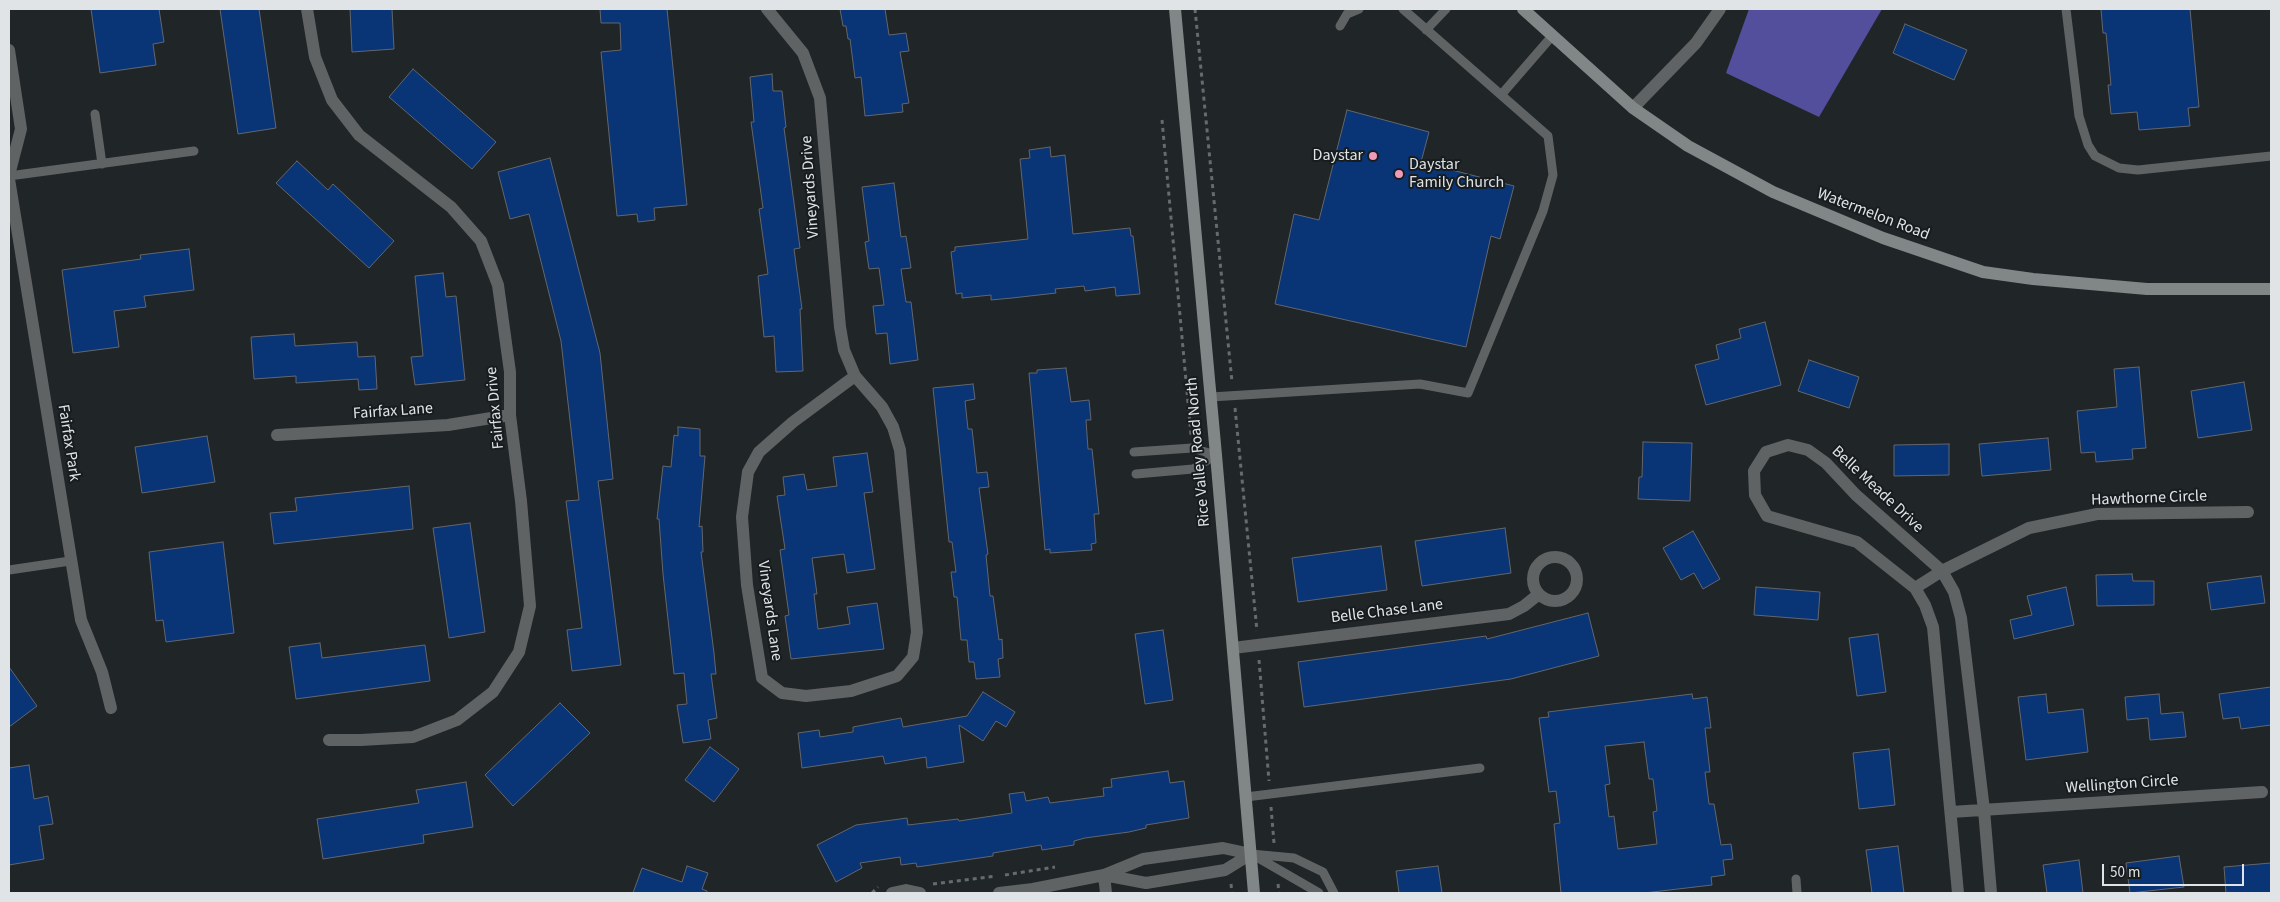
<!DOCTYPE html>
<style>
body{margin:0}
#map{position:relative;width:2280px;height:902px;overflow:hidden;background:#202528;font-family:"Source Sans 3",sans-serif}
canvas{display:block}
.frame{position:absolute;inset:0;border:10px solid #e1e4e6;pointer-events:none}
.scale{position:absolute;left:2102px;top:864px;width:142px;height:22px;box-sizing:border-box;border:2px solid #e1e4e6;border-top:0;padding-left:6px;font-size:15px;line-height:18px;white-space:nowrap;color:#e1e4e6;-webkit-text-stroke:4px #171c1f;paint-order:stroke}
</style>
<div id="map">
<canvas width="2280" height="902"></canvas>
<div class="frame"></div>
<div class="scale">50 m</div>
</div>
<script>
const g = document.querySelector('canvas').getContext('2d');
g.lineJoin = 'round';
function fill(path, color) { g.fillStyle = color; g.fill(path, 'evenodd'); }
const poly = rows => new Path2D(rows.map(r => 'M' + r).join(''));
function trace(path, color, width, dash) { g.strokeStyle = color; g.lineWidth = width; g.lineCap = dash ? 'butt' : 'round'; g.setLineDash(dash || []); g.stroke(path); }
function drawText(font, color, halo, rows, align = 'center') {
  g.font = font + ' "Source Sans 3",sans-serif'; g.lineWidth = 4; g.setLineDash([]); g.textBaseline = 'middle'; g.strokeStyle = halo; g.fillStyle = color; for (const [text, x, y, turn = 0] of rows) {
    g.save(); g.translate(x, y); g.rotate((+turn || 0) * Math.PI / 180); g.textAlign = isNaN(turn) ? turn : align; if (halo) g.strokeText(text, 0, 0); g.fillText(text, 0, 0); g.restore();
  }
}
fill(poly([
 [1749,9,1882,9,1819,117,1726,73]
]), '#544f9c');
const building = poly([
 [91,9,159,9,164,42,153,44,156,65,100,73,91,9],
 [220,9,259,9,276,128,238,134,220,9],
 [350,9,392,9,394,49,352,52,350,9],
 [600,9,667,9,687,205,654,208,655,220,638,222,637,214,617,216,601,52,621,50,620,23,601,23,600,9],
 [840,9,885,9,889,35,906,33,909,51,900,52,909,103,902,104,903,112,865,116,861,77,855,78,850,39,848,39,846,26,843,26,840,9],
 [2101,9,2190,9,2199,107,2188,108,2190,126,2139,130,2137,112,2111,114,2108,85,2111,85,2106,33,2103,33,2101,9],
 [1905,24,1967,50,1954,80,1893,53,1905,24],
 [413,69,496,142,472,169,389,97,413,69],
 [772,74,773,91,782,91,786,127,784,128,800,248,794,249,802,309,800,309,803,371,776,372,774,336,764,337,758,276,768,274,759,209,763,208,751,122,754,122,750,77,772,74],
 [1347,110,1429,132,1421,162,1514,186,1500,239,1491,236,1466,347,1275,304,1294,214,1319,220,1347,110],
 [1050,147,1051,157,1065,155,1073,234,1130,228,1131,236,1133,236,1140,294,1116,296,1115,287,1085,291,1084,286,1055,289,1056,293,1012,298,991,300,991,295,962,298,962,293,956,294,951,252,955,251,955,247,1028,239,1020,159,1030,158,1029,150,1050,147],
 [550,158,600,353,613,479,598,481,621,665,572,671,567,630,582,628,566,501,579,500,561,341,529,214,510,219,498,172,550,158],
 [297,161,328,190,333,184,394,241,369,268,276,183,297,161],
 [894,183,901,237,906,236,911,268,901,269,906,302,911,302,918,360,890,364,887,333,876,334,873,306,884,305,879,268,869,269,865,242,869,241,862,187,894,183],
 [189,249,194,290,144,296,146,307,114,311,119,347,73,353,62,270,141,259,140,255,189,249],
 [443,273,446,297,456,296,465,380,415,385,411,357,423,356,415,276,443,273],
 [1765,322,1781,385,1706,405,1695,365,1719,359,1716,345,1741,338,1739,329,1765,322],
 [294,334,295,346,357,342,358,357,375,356,377,389,359,390,358,379,296,383,296,376,254,379,251,337,294,334],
 [1809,360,1859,377,1849,408,1798,391,1809,360],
 [2139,367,2146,448,2132,449,2133,459,2096,462,2095,452,2081,453,2077,411,2117,407,2114,369,2139,367],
 [1066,368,1071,402,1089,400,1091,420,1086,420,1088,449,1092,449,1099,514,1094,514,1096,543,1091,544,1092,550,1050,553,1050,549,1045,550,1029,373,1037,373,1037,370,1066,368],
 [2244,382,2252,430,2198,438,2191,391,2244,382],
 [973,384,975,399,965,401,968,429,972,429,977,473,987,472,989,487,979,488,988,554,986,555,990,596,993,596,999,640,1002,639,1003,658,998,659,1000,677,976,679,974,662,969,662,967,640,961,640,957,597,954,597,951,572,956,572,952,542,949,542,933,388,973,384],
 [678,427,700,429,700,456,705,456,699,527,702,526,703,552,701,552,714,653,716,674,711,674,717,718,708,720,711,739,683,743,677,705,687,704,684,673,674,674,663,574,659,519,657,519,663,466,671,467,674,435,678,436,678,427],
 [207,436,215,482,142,493,135,447,207,436],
 [2048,438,2051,470,1982,476,1979,444,2048,438],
 [1643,442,1692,443,1690,501,1638,499,1639,477,1642,477,1643,442],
 [1949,444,1949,475,1894,476,1894,445,1949,444],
 [867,453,873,492,864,493,875,569,847,573,844,554,812,558,817,594,814,594,818,629,850,624,847,607,877,603,884,649,791,659,785,616,789,615,780,550,785,549,777,496,785,495,783,477,804,474,807,490,837,486,833,457,867,453],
 [409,486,413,529,274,544,270,513,297,511,295,498,409,486],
 [470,523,485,632,449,638,433,528,470,523],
 [1505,528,1511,573,1422,586,1415,541,1505,528],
 [1693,531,1720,579,1703,589,1694,573,1681,580,1663,548,1693,531],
 [223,542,234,633,166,642,163,620,156,621,149,552,223,542],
 [1381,546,1387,590,1298,602,1292,558,1381,546],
 [2132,574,2133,581,2154,581,2154,605,2097,606,2096,575,2132,574],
 [2261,576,2265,603,2211,610,2207,583,2261,576],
 [1756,587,1820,592,1818,620,1754,615,1756,587],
 [2066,587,2074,625,2014,639,2010,620,2032,615,2027,596,2066,587],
 [1588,613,1599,656,1511,679,1304,707,1298,662,1486,636,1487,639,1588,613],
 [1163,630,1173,700,1145,704,1135,634,1163,630],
 [1878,634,1886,692,1857,696,1849,638,1878,634],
 [320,643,322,658,425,645,430,681,296,699,289,647,320,643],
 [9,667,37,706,9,727,9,667],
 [2271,687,2271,725,2241,729,2239,717,2223,719,2219,694,2271,687],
 [983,692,1015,712,1006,727,996,721,983,741,959,725,964,762,927,768,926,757,885,764,883,756,802,768,798,733,819,730,820,737,853,732,853,727,901,718,903,727,967,716,983,692],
 [1692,694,1693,699,1707,697,1711,728,1705,728,1710,772,1705,772,1709,804,1714,804,1721,845,1731,844,1733,859,1723,860,1725,875,1711,877,1712,885,1644,893,1561,893,1554,824,1560,823,1556,791,1549,792,1539,718,1549,717,1548,712,1692,694],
 [1644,742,1649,779,1653,779,1657,811,1653,812,1657,844,1618,849,1614,816,1609,817,1605,785,1610,784,1605,746,1644,742],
 [2046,694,2048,713,2083,709,2088,752,2026,760,2018,697,2046,694],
 [2159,694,2161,714,2183,712,2186,737,2150,740,2148,718,2127,720,2125,697,2159,694],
 [560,703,590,733,513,806,485,775,560,703],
 [710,747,739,769,714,802,685,780,710,747],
 [1889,749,1895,805,1859,809,1853,753,1889,749],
 [29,765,34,799,48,796,53,824,39,826,44,859,9,865,9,768,29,765],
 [1168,771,1170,783,1184,781,1189,818,1146,825,1146,828,1129,832,1085,838,1074,841,1074,845,1042,850,1041,845,993,853,993,856,917,867,916,863,901,865,900,857,860,863,862,868,836,882,817,845,856,825,907,818,908,825,958,819,959,821,1012,813,1009,794,1024,792,1026,801,1048,797,1050,803,1104,796,1103,788,1112,787,1111,779,1168,771],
 [466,782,473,827,423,835,424,843,323,859,317,819,419,803,416,790,466,782],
 [1898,846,1904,893,1872,893,1866,850,1898,846],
 [2179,856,2184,887,2130,893,2126,863,2179,856],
 [2079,860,2083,893,2047,893,2043,865,2079,860],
 [2271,863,2271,893,2226,893,2224,867,2271,863],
 [687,866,708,873,702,889,707,891,707,893,633,893,642,868,682,882,687,866],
 [1438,866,1442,893,1399,893,1396,871,1438,866]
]);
fill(building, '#093475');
trace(building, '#63666c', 1);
trace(poly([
 [1195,9,1232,382],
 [1162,120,1191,435],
 [1235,408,1257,631],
 [1259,660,1269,781],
 [1271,807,1274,843],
 [1005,875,1055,867],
 [933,884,996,876],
 [1231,884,1232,893],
 [1278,884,1279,893],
 [872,893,878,887]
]), '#666b6d', 3, [4, 4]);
trace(poly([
 [2066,9,2079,116,2088,145,2095,156,2119,168,2138,170,2271,156],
 [1340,26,1347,14,1359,9],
 [1426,30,1446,9],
 [1501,95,1553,35],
 [95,114,102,164],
 [9,176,194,151],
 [1211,397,1420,384,1468,393,1543,211,1553,175,1548,136,1403,9],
 [1134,452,1192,448,1216,455],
 [1136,474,1193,469,1216,455],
 [9,570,70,561],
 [1246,797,1480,768],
 [1251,854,1294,858,1323,872,1334,893],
 [1255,856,1319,893],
 [1796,879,1797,893]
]), '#606364', 9);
trace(poly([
 [307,9,315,57,332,100,359,135,451,207,481,241,498,285,510,372,510,415,521,501,530,606,519,652,493,692,457,720,413,737,361,740,329,740],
 [767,9,803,53,820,98,840,327,844,350,855,376,882,407,893,427,900,450,917,632,913,657,897,676,851,691,806,696,782,693,762,678,747,585,742,517,748,472,759,452,793,422,855,376],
 [9,50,21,129,9,175],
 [1633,108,1696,43,1720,9],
 [9,179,81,620,102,672,111,708],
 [277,435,448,425,510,415],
 '1533 579a22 22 0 1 1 44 0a22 22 0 1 1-44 0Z',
 [1915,588,1942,571,2029,528,2097,514,2248,512],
 [1233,648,1509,614,1524,606,1539,594],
 [1951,812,2262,792],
 [1104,875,1146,883,1225,870,1251,854],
 [1104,875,1106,893],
 [892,893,906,890,920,893],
 [999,893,1033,889,1104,875,1143,859,1223,848,1251,854],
 [1958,893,1933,627,1925,605,1915,588,1857,542,1767,516,1755,495,1754,471,1766,452,1788,445,1808,450,1826,463,1856,495,1942,571,1954,592,1961,618,1984,810,1991,893]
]), '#606364', 12);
trace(poly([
 [1175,9,1216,455,1254,893],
 [1523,9,1633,108,1688,146,1773,192,1883,238,1983,272,2033,279,2147,289,2271,289]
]), '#818687', 12);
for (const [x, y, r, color] of [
 [1373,156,5,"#ef9ab8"],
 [1399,174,5,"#ef9ab8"]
]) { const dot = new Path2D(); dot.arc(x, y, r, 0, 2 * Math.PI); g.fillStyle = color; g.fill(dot); trace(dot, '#171c1f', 2); }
drawText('16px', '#e1e4e6', '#171c1f', [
 ["Daystar",1363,156],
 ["Daystar",1409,165,"left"],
 ["Family Church",1409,183,"left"]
], 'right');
drawText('16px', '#e1e4e6', '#171c1f', [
 ["Vineyards Drive",811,187,-94],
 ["Watermelon Road",1873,215,21],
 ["Fairfax Drive",496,408,-95],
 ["Fairfax Lane",393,412,-4],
 ["Fairfax Park",68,443,81],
 ["Rice Valley Road North",1199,452,-95],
 ["Belle Meade Drive",1877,490,43],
 ["Hawthorne Circle",2149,499,-2],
 ["Vineyards Lane",769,611,82],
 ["Belle Chase Lane",1387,612,-7],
 ["Wellington Circle",2122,785,-4]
]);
</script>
